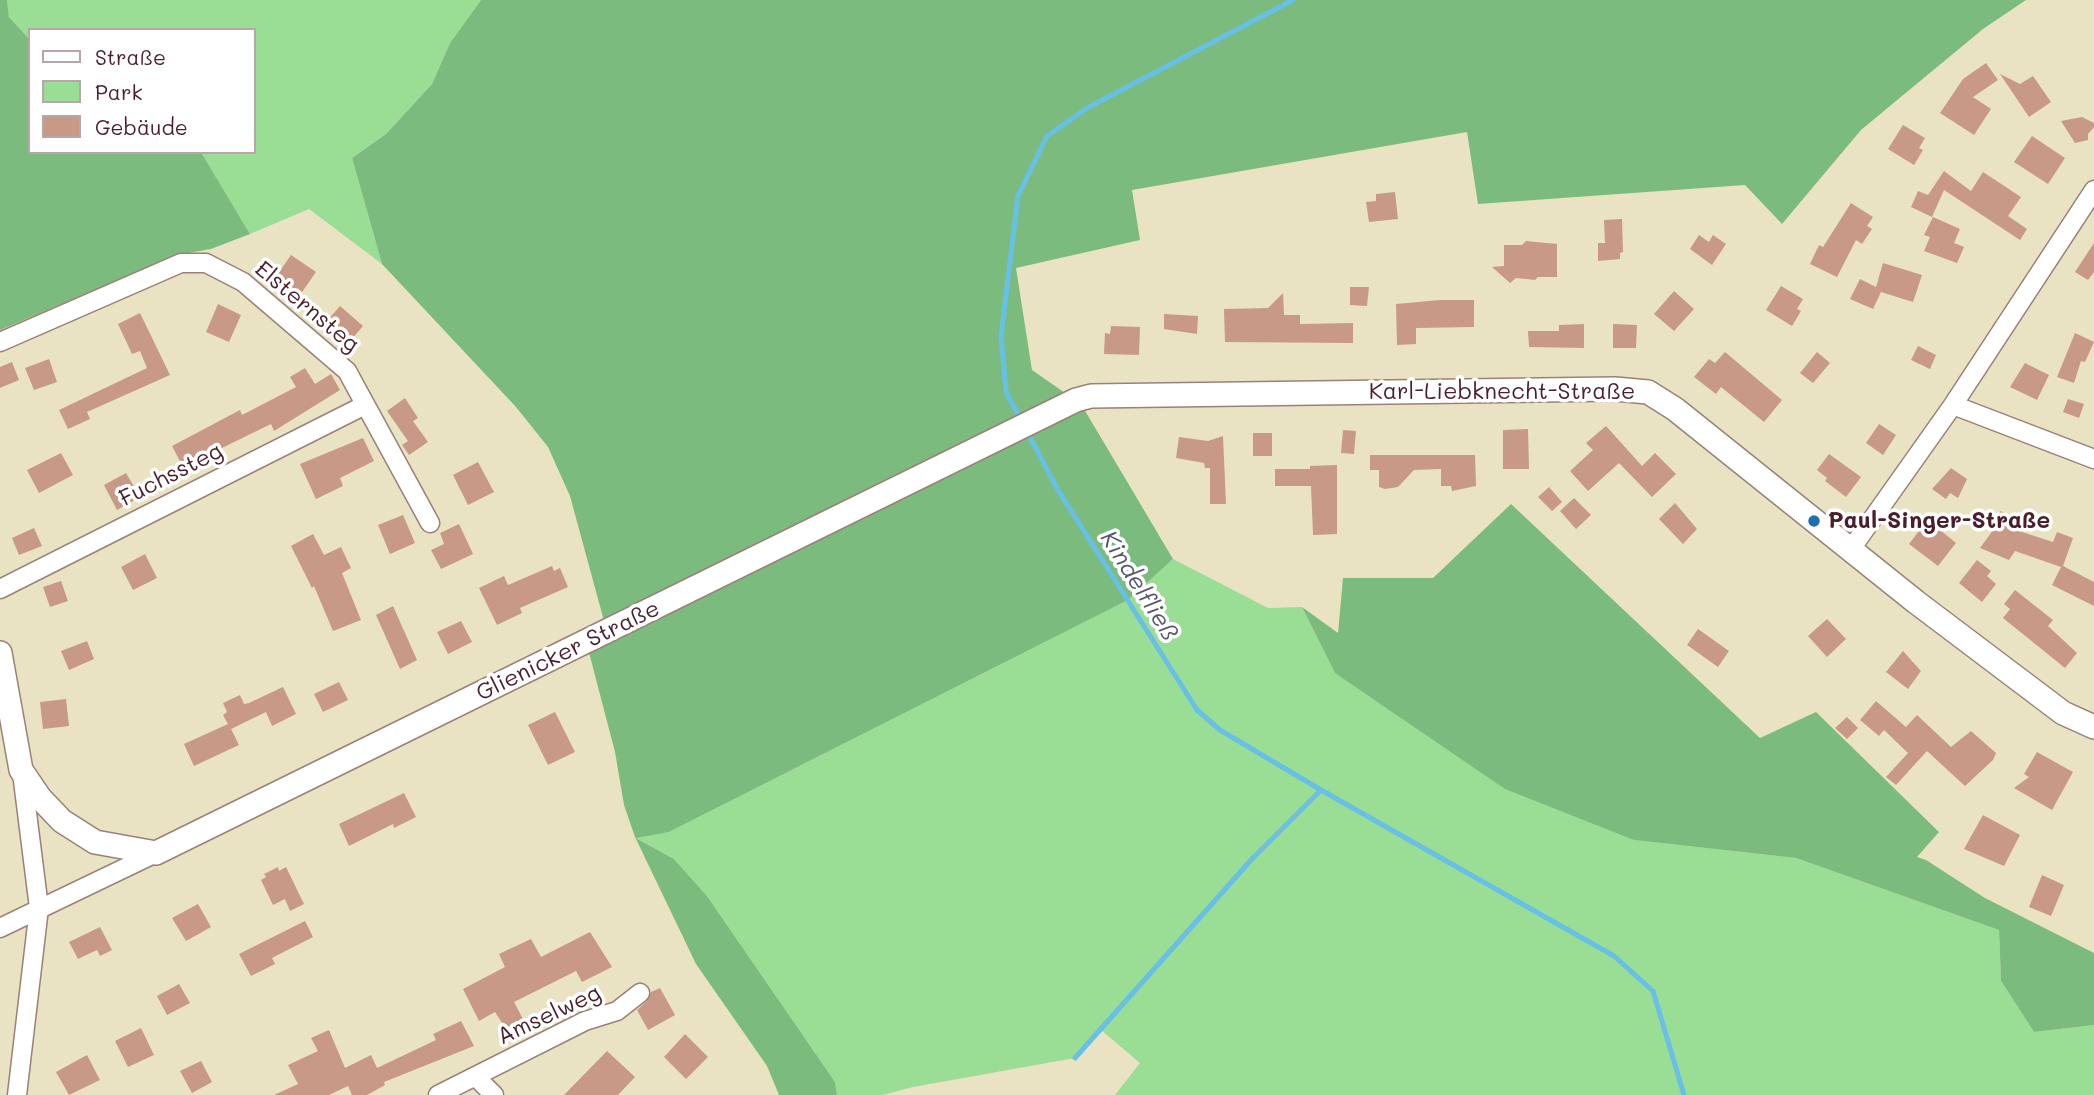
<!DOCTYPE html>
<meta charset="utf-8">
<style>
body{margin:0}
#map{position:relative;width:2094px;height:1095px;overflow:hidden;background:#eae3c3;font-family:Mali,sans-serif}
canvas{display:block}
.legend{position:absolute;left:28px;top:28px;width:228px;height:126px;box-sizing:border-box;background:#fff;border:2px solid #b7a5aa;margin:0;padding:9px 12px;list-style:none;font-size:21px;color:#4a1f2b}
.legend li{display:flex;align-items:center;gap:14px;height:35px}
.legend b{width:35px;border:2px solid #b7a5aa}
</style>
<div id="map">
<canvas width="2094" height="1095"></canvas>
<ul class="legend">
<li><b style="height:9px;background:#fff"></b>Straße</li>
<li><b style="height:19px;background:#9add94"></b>Park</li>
<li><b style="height:19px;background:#c89986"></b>Gebäude</li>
</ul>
</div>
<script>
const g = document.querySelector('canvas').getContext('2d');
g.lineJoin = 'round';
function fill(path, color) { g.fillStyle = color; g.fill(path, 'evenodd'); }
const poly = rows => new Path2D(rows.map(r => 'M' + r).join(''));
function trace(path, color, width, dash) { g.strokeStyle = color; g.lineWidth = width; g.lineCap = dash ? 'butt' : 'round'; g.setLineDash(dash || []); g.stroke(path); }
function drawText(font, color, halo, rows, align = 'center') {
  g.font = font + ' Mali,sans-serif'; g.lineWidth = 7; g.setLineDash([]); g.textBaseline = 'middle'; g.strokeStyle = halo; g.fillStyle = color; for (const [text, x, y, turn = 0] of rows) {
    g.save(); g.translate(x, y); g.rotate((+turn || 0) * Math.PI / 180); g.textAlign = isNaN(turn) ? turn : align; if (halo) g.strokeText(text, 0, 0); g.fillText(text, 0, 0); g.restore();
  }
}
fill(poly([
 [7,0,481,0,450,43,432,84,386,134,352,158,382,264,309,209,250,234,201,152,254,152,254,30,30,30,30,40,9,17],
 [1173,559,1268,608,1302,607,1335,673,1634,840,1796,858,1999,930,2001,981,2034,1032,2094,1025,2094,1095,1115,1095,1140,1063,1101,1030,1075,1058,913,1087,883,1095,837,1095,835,1082,707,896,674,859,635,837,669,832,1128,600]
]), '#9add94');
fill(poly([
 [0,0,7,0,9,17,30,40,30,152,201,152,250,234,211,249,177,255,0,330],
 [481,0,2026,0,1983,29,1861,130,1782,224,1745,185,1478,204,1467,132,1132,190,1140,240,1016,268,1032,370,1081,404,1173,559,1128,600,669,832,636,838,674,859,707,896,835,1082,837,1095,779,1095,767,1066,696,964,635,837,624,805,615,752,586,641,607,632,570,496,548,447,516,407,382,264,352,158,386,134,432,84,450,43],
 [1511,504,1760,738,1816,712,1939,832,1917,857,1926,860,1985,898,2094,953,2094,1025,2034,1032,2001,981,1999,930,1796,858,1634,840,1505,789,1335,673,1302,607,1338,633,1343,578,1433,578]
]), '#7bbc7e');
trace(poly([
 [1022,422,1006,392,1001,336,1018,196,1047,136,1087,108,1293,0],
 [1026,430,1058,490,1197,710,1220,730,1321,790,1614,956,1653,991,1684,1095],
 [1075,1058,1251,860,1321,790]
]), '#69c0e6', 5);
fill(poly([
 [1986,63,1998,80,1973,97,1991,109,1974,135,1940,113,1963,79],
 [2000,74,2020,84,2033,76,2051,102,2029,117],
 [2082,117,2094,123,2094,127,2088,134,2088,140,2075,143,2061,121],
 [1903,125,1925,138,1919,148,1923,150,1914,165,1888,149],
 [2032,136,2065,158,2048,184,2014,162],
 [1944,171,1971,191,1983,172,2021,197,2008,216,2027,229,2020,240,1944,190,1932,217,1911,207,1918,191,1928,195],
 [1395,192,1398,219,1369,222,1366,202,1376,201,1376,194],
 [1851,203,1873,217,1867,226,1872,229,1862,244,1856,240,1837,277,1810,264,1819,245,1823,247],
 [1933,217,1960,229,1954,243,1964,247,1957,263,1924,251,1930,237,1924,235],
 [1622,219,1623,252,1620,253,1620,259,1598,261,1598,243,1605,243,1604,220],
 [1699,235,1709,242,1713,235,1726,244,1712,265,1690,249],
 [1526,241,1557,244,1557,277,1538,277,1535,280,1516,278,1510,283,1492,267,1504,266,1504,245,1522,245],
 [2094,243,2094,272,2088,280,2075,272],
 [291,255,316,272,300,295,275,278],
 [1883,263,1922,275,1913,302,1881,292,1873,309,1850,299,1860,279,1876,287],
 [1781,286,1803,299,1797,309,1801,311,1792,326,1766,310],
 [1350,287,1369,287,1367,306,1350,305],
 [1674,291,1694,309,1674,331,1654,314],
 [1283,293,1284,315,1300,315,1300,324,1353,323,1353,343,1225,342,1224,309,1268,308],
 [1440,300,1474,300,1474,327,1416,328,1416,344,1397,345,1396,304],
 [218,304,241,315,229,342,206,332],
 [340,306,363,326,346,346,341,346,320,329],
 [140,313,170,375,87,412,90,419,68,429,59,410,147,368,140,351,132,354,118,324],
 [1164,314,1198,316,1197,334,1164,329],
 [1584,324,1584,348,1529,347,1528,331,1559,331,1559,325],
 [1613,324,1637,325,1636,348,1613,348],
 [1111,326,1140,327,1139,355,1104,354,1105,333,1110,334],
 [2075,333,2094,342,2085,362,2081,361,2074,383,2057,377],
 [1918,346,1936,355,1930,369,1911,360],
 [1725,352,1782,400,1764,422,1721,387,1716,394,1694,377,1709,359,1715,363],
 [1817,352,1830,363,1813,383,1800,373],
 [49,359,57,382,34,390,25,368],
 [12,362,19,380,0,388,0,367],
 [2025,363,2049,375,2037,400,2010,387],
 [305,368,315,384,331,374,340,390,274,431,271,424,183,467,172,446,240,410,242,415,296,387,290,377],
 [405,398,418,418,413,421,428,442,409,455,402,445,408,441,387,411],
 [2068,399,2084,404,2079,418,2063,412],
 [1879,424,1896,435,1883,455,1866,443],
 [1606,426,1642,466,1655,453,1676,474,1652,497,1619,463,1588,491,1570,471,1593,450,1586,443],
 [1528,429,1529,469,1503,469,1503,430],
 [1343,430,1356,431,1354,454,1341,453],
 [1253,433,1272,433,1272,456,1253,456],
 [1223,436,1226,504,1210,504,1210,468,1205,468,1204,463,1176,458,1179,437,1208,441],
 [363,438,374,461,340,478,343,486,316,499,300,464],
 [61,453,73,475,39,493,27,470],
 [1829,454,1861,477,1846,497,1825,481,1827,478,1817,470],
 [1370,455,1475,455,1476,486,1452,491,1451,486,1441,486,1441,469,1414,470,1398,487,1385,489,1379,487,1379,470,1370,470],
 [478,462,494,492,468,505,453,475],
 [1337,465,1337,534,1313,535,1311,486,1275,486,1275,469,1310,469,1310,466],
 [1951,468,1967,479,1958,498,1950,493,1946,499,1932,489],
 [126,473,140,497,117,510,104,485],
 [1549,487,1562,502,1552,511,1538,497],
 [1574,498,1591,515,1576,529,1560,511],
 [1675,503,1697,529,1683,544,1659,519],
 [2000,511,2023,521,2019,531,2053,542,2057,532,2073,538,2063,566,2094,582,2094,606,2052,585,2061,567,2015,551,2009,560,1980,548,1991,533],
 [403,515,415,543,390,554,378,525],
 [459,524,473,554,441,569,431,550,444,544,440,533],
 [1922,527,1934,536,1939,529,1956,543,1938,566,1909,544],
 [34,528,42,546,19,555,12,538],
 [313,534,324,555,341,547,351,568,342,573,361,620,333,631,314,586,312,588,291,546],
 [145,554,157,578,133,590,121,567],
 [1977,560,1991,571,1987,576,1996,584,1982,602,1959,583],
 [552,566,554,571,560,568,568,587,520,608,522,613,497,625,479,588,504,576,508,585],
 [61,581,68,601,50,607,43,587],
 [2015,590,2053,620,2048,626,2077,653,2065,668,2003,618,2010,609,2004,604],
 [393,606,417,660,400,669,376,615],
 [1827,619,1846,639,1827,657,1808,636],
 [461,621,472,642,448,654,437,632],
 [1698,629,1729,651,1718,667,1687,645],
 [87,641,94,659,69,670,61,651],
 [1903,651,1921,671,1908,689,1886,672],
 [339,682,348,700,323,712,314,694],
 [283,687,296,714,272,726,266,712,231,729,239,745,194,766,184,744,228,724,223,715,227,712,223,703,240,695,244,704,249,703],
 [66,699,69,726,43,729,40,702],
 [1876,701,1906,727,1917,715,1951,747,1971,731,1996,753,1993,760,1965,786,1927,751,1896,785,1886,777,1908,753,1884,730,1879,736,1860,720],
 [555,712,575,752,548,765,528,725],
 [1847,717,1858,728,1847,739,1835,728],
 [2037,752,2073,772,2052,810,2014,788,2029,777,2024,774],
 [404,793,416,817,394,828,393,824,349,846,339,824],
 [1983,815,2020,835,2004,866,1964,849],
 [278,867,279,871,286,867,304,904,290,911,285,899,273,905,261,880,266,877,264,874],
 [2042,875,2064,885,2051,916,2029,907],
 [198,904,211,927,186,941,172,918],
 [305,921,313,937,272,958,275,964,251,976,239,954],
 [100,927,112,950,100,956,97,950,78,959,69,942],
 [590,932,612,967,582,982,576,971,514,1002,523,1019,506,1029,495,1012,479,1021,463,989,505,967,499,954,531,939,541,957],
 [179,984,190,1003,167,1015,157,996],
 [660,988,675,1015,648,1030,637,1010,647,1001,651,992],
 [461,1021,474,1046,384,1082,385,1085,367,1095,352,1095,348,1086,329,1095,274,1095,298,1084,288,1065,318,1051,311,1038,329,1030,345,1068,371,1055,377,1068,436,1040,433,1034],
 [141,1028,154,1055,128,1067,115,1041],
 [685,1034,708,1057,686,1079,664,1057],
 [607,1051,635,1077,618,1095,564,1095],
 [87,1055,100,1080,69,1095,56,1072],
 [201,1061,212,1082,192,1093,180,1071]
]), '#c89986');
const minor = poly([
 [0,342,181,263,206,263,243,282,347,371,430,523],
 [1953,405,2094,459],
 [1851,549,1953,405,2094,190],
 [0,589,365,405],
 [0,928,156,853],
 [476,1077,494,1095],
 [17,1095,39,908,22,773],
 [438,1095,585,1021,617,1011,640,993]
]);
const tertiary = poly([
 [0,653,21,770,40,798,62,821,95,842,156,853,1076,400,1091,396,1615,389,1648,392,1675,409,1916,602,2063,713,2094,727]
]);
trace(minor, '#9a8177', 21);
trace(tertiary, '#9a8177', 26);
trace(minor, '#fff', 18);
trace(tertiary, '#fff', 23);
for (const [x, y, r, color] of [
 [1814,521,7,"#1f6fb2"]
]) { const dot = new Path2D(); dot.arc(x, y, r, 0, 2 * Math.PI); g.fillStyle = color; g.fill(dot); trace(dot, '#fff', 2.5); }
drawText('23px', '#4a1f2b', '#fff', [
 ["Elsternsteg",307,307,40],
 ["Karl-Liebknecht-Straße",1502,392],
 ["Fuchssteg",171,475,-27],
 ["Glienicker Straße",568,651,-26],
 ["Amselweg",549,1015,-25]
]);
drawText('bold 23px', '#4a1f2b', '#fff', [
 ["Paul-Singer-Straße",1828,521]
], 'left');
drawText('italic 24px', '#55576c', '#fff', [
 ["Kindelfließ",1139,586,58]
]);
</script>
